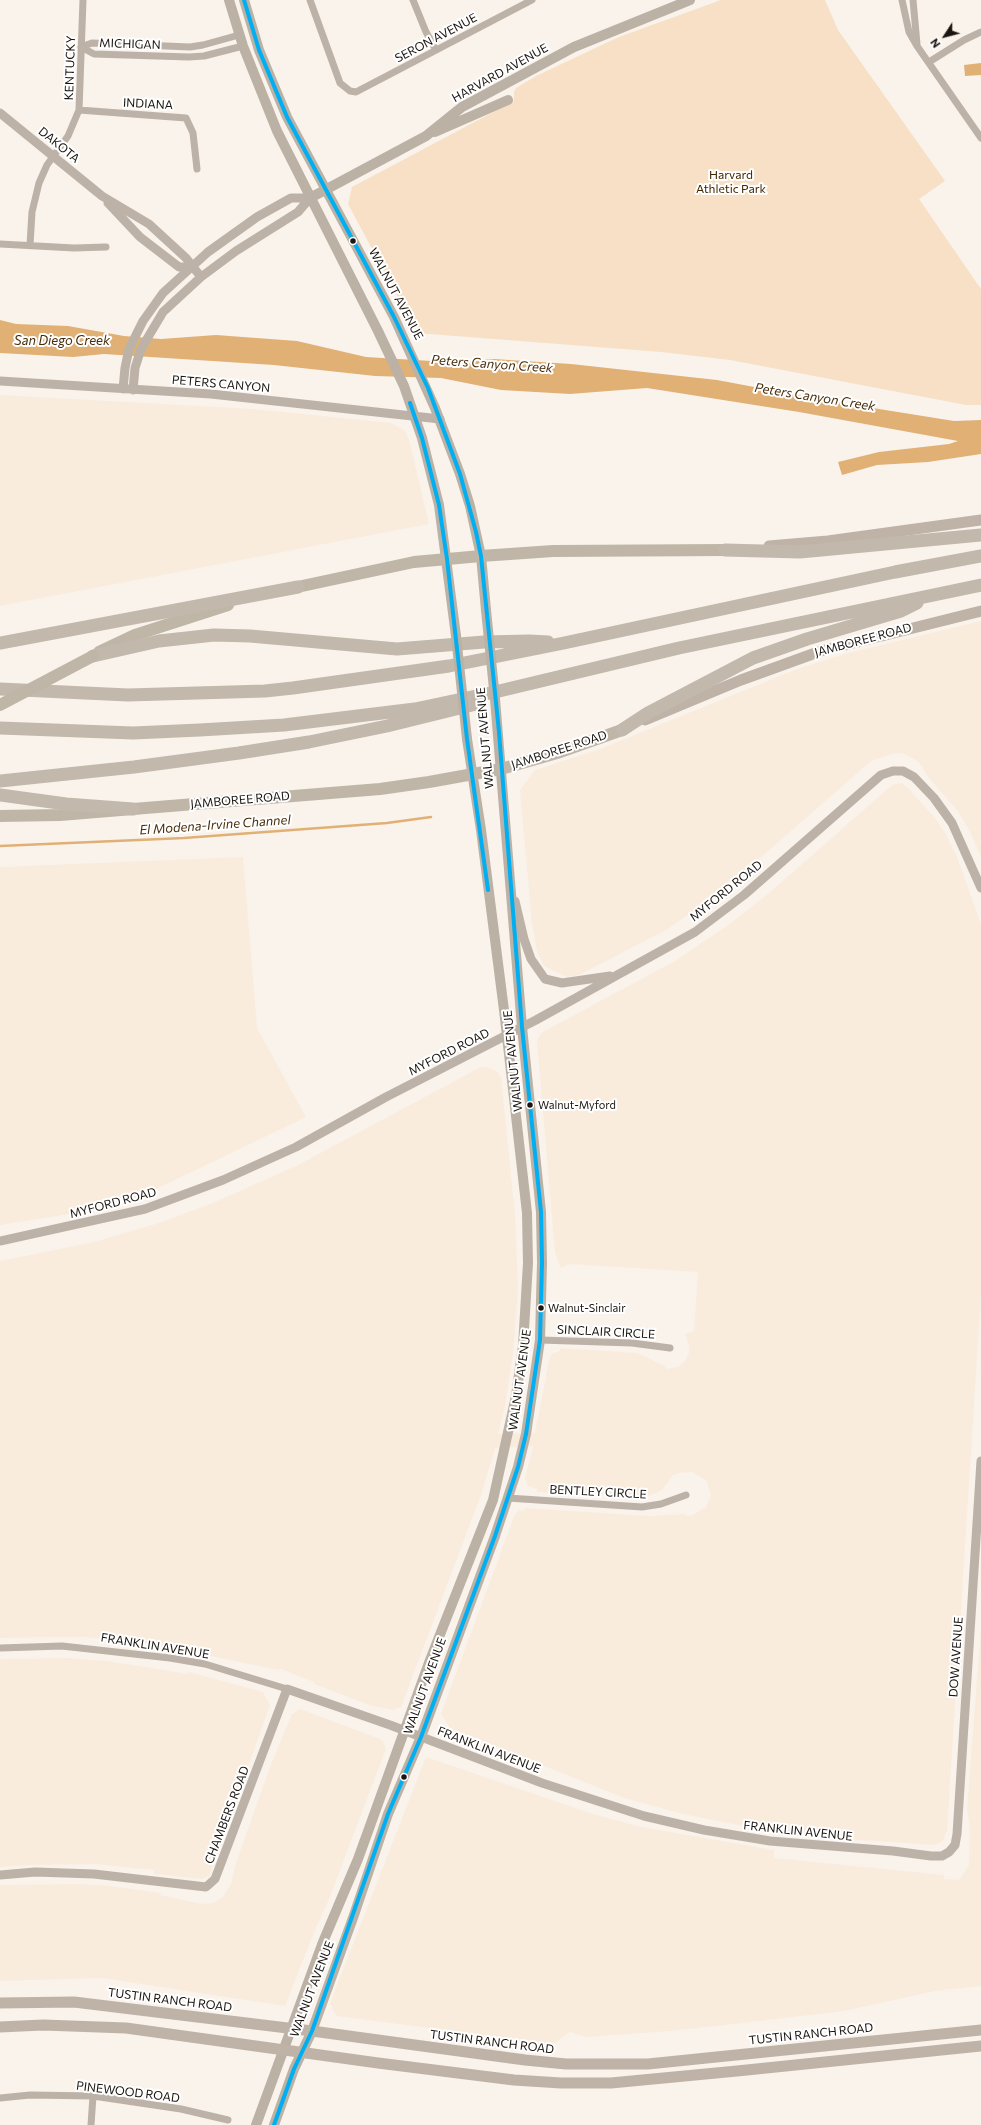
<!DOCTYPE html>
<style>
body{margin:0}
#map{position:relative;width:981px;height:2125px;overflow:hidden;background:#f9f3ec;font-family:Commissioner,sans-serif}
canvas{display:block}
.north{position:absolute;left:925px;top:16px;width:40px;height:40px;-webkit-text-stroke:3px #fff;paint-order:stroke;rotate:234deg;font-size:11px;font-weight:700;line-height:16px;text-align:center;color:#1a1510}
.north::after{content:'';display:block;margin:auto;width:14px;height:18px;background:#1a1510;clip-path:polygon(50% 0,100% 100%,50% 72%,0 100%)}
</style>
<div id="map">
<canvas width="981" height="2125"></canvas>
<div class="north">N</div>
</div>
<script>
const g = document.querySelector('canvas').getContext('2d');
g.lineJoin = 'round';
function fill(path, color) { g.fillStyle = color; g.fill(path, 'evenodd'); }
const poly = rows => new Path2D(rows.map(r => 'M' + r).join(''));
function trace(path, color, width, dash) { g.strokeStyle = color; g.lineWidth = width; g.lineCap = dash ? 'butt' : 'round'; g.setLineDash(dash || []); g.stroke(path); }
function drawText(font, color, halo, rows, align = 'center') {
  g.font = font + ' Commissioner,sans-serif'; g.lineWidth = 4; g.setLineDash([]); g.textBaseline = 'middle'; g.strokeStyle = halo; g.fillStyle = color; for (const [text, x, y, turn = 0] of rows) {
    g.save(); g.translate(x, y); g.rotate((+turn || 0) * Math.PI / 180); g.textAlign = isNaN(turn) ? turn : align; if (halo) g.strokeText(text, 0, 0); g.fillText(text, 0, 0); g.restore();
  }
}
fill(poly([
 [0,395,253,409,391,423,404,430,409,439,429,524,0,606],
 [981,621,981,856,968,828,957,810,928,777,919,762,902,753,892,754,871,761,727,887,668,929,579,975,567,977,544,966,537,951,532,924,520,790,535,770,600,749,797,669,848,653],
 [901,783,907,787,935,818,945,833,957,857,981,924,981,1295,947,1830,943,1841,935,1845,788,1835,683,1814,624,1798,450,1728,441,1714,515,1514,520,1510,524,1511,525,1508,648,1516,685,1514,686,1516,693,1515,706,1507,711,1494,706,1480,692,1472,678,1473,673,1475,662,1490,649,1496,537,1492,537,1489,528,1486,525,1478,533,1446,495,1448,481,1495,401,1707,393,1710,372,1706,314,1684,314,1682,281,1669,278,1670,187,1651,146,1643,84,1637,0,1638,0,1261,94,1242,159,1223,213,1203,298,1165,481,1067,487,1067,498,1072,501,1077,515,1215,518,1288,513,1354,505,1406,498,1434,535,1433,549,1361,552,1354,560,1351,560,1348,637,1353,665,1366,666,1369,678,1367,685,1361,689,1353,689,1344,685,1334,694,1331,698,1272,568,1264,561,1268,555,1253,537,1041,541,1033,675,961,727,926,768,894,892,785],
 [243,857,257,1028,306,1117,148,1193,70,1214,0,1225,0,867],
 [981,1628,981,1986,935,1991,844,2011,751,2022,670,2031,586,2037,570,2032,553,2044,336,2016,330,2003,426,1757,593,1814,641,1827,774,1850,774,1858,944,1875,944,1879,959,1880,969,1865,970,1830,967,1809],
 [69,1658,107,1661,188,1674,189,1672,263,1692,270,1705,209,1876,202,1879,154,1874,154,1870,95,1864,32,1865,0,1867,0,1659],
 [300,1709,380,1739,383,1741,386,1749,329,1899,313,1935,285,2006,102,1978,0,1981,0,1885,79,1884,109,1886,161,1893,160,1895,202,1904,213,1903,223,1897,231,1884,236,1863,270,1767,292,1714]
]), '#f9ecdd');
fill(poly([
 [721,0,825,0,838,30,945,181,919,199,981,289,981,405,966,405,730,360,661,352,417,333,348,204,352,187,514,101,514,92,516,88,536,76,619,37]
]), '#f7e0c6');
fill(poly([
 [981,63,981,75,965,76,964,65],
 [0,320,16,324,68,326,124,336,161,339,216,335,297,341,366,357,448,362,494,359,571,364,717,380,829,401,954,421,981,420,981,454,928,462,877,465,842,475,838,462,879,452,949,444,958,441,799,412,647,388,570,394,501,390,441,378,375,376,274,365,104,354,73,357,0,353]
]), '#e1b075');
trace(poly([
 [0,846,184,838,387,823,431,817]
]), '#e1b075', 2.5);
trace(poly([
 [310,0,340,83,350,91,356,92,532,0],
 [413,0,426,32,436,50],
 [902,0,909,32,917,46,981,138],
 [913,0,917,44],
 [81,47,94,54,189,57,204,56,243,46],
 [81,47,92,43,190,47,203,45,239,35],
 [929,62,964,40,981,32],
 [79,110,186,118,193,133,197,169],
 [0,244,74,248,106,247],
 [30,245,32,212,39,183,47,165,68,136,79,110,83,0],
 [540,1340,632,1343,670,1348],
 [508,1498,642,1507,661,1504,686,1495],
 [0,1648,62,1646,170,1658,205,1664,287,1689],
 [0,2098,30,2095,93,2096,181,2109,228,2120],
 [91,2125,93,2096]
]), '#bdb2a7', 7);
trace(poly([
 [0,113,102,196,149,224,186,258,201,277],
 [108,203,140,237,179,267,191,267],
 [0,381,211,394,440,419],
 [123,389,125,368,129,349,143,321,163,293,208,252,257,217,291,198,310,198],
 [133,390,135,368,141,349,163,312,201,277,236,251,298,212,310,198],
 [515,901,524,939,531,959,545,979,562,983,610,976],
 [0,1241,145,1209,223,1180,296,1147,386,1097,536,1020,695,932,744,895,881,775,893,771,903,771,914,777,934,798,952,823,981,888],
 [0,1875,35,1872,94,1874,206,1887,215,1879,287,1689,390,1725,542,1783,644,1816,704,1830,770,1841,893,1851,931,1856,942,1856,949,1852,955,1845,957,1834,981,1461]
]), '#bdb2a7', 9);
trace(poly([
 [229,0,243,46,277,131,378,331,404,386,422,438,439,505,456,636],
 [244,0,259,50,287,117,394,317,435,408,460,474,470,506,481,556,486,610],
 [435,132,508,100],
 [310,198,426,136,462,107,574,47,690,0],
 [256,2125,323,1942,358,1859,430,1660,493,1500,516,1396,523,1346,528,1263,527,1213,504,1010,481,830,467,739],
 [274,2125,294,2069,312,2031,354,1915,388,1814,421,1737,495,1536,518,1467,526,1434,540,1340,542,1263,541,1212,522,1027,495,699]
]), '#bcb1a5', 10);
trace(poly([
 [769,546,828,541,981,520],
 [645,720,741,680,821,651,981,611],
 [0,2003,74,2002,312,2031,525,2060,566,2064,648,2064,981,2030],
 [0,2027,43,2025,126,2028,378,2063,514,2080,561,2083,611,2083,737,2071,981,2046]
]), '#beb3a6', 11);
trace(poly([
 [288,589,414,562,481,556,553,551,725,550],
 [99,652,135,635,228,605],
 [0,816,60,815,133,809,380,789,429,782,501,769,557,753,622,730]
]), '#c0b6a8', 12);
trace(poly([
 [725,550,800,552,981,535],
 [0,643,298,587],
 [93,656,159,641,214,635,250,636,397,649,484,642,529,641,548,642],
 [0,689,128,695,265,691,293,688,449,666,564,643,895,572,981,556],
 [0,728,133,733,200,730,284,725,415,709,495,692,679,648,981,585],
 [622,730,648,713,753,658,807,639,901,611,917,603],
 [0,781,134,767,239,753,309,742,387,726,476,704],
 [0,795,66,804,133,809]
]), '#c2b8ab', 13);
trace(poly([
 [486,610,495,699],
 [456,636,467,739]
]), '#bcb1a5', 10);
trace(poly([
 [0,705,93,656]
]), '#c0b6a8', 12);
trace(poly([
 [244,0,259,50,287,117,394,317,428,388,460,474,476,532,481,556,499,732,522,1027,541,1212,542,1263,540,1340,526,1434,518,1467,495,1536,421,1737,388,1814,312,2031,294,2069,274,2125],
 [410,403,422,438,439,505,447,559,467,739,488,890]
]), '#00aff2', 4);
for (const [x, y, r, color] of [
 [353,241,3.5,"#1a1510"],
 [530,1105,3.5,"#1a1510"],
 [541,1308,3.5,"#1a1510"],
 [404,1777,3.5,"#1a1510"]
]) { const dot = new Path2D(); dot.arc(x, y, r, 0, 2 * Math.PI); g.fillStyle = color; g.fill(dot); trace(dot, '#fff', 1.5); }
drawText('11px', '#1a1510', '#fff', [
 ["Walnut-Myford",538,1105],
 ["Walnut-Sinclair",548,1308]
], 'left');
drawText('12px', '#1a1510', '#fff', [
 ["SERON AVENUE",436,38,-28],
 ["MICHIGAN",130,44,2],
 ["KENTUCKY",70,68,-88],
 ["HARVARD AVENUE",500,73,-29],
 ["INDIANA",148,104,3],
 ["DAKOTA",59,145,39],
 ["WALNUT AVENUE",396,294,62],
 ["PETERS CANYON",221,384,5],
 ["JAMBOREE ROAD",863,640,-15],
 ["WALNUT AVENUE",485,738,-95],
 ["JAMBOREE ROAD",559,750,-18],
 ["JAMBOREE ROAD",240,800,-5],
 ["MYFORD ROAD",726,891,-39],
 ["MYFORD ROAD",449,1052,-27],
 ["WALNUT AVENUE",513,1061,-96],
 ["MYFORD ROAD",113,1203,-15],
 ["SINCLAIR CIRCLE",606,1332,3],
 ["WALNUT AVENUE",520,1380,-82],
 ["BENTLEY CIRCLE",598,1492,3],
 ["FRANKLIN AVENUE",155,1646,9],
 ["DOW AVENUE",956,1657,-86],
 ["WALNUT AVENUE",425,1686,-70],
 ["FRANKLIN AVENUE",489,1750,21],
 ["CHAMBERS ROAD",227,1815,-69],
 ["FRANKLIN AVENUE",798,1831,6],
 ["WALNUT AVENUE",312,1989,-69],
 ["TUSTIN RANCH ROAD",170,2000,7],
 ["TUSTIN RANCH ROAD",811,2034,-6],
 ["TUSTIN RANCH ROAD",492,2042,7],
 ["PINEWOOD ROAD",128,2092,7]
]);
drawText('12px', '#402501', '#fff', [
 ["Harvard",731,175],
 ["Athletic Park",731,189]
]);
drawText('italic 13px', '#482d09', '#fff', [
 ["San Diego Creek",62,341],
 ["Peters Canyon Creek",492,364,4],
 ["Peters Canyon Creek",815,397,9],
 ["El Modena-Irvine Channel",215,825,-4]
]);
</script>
